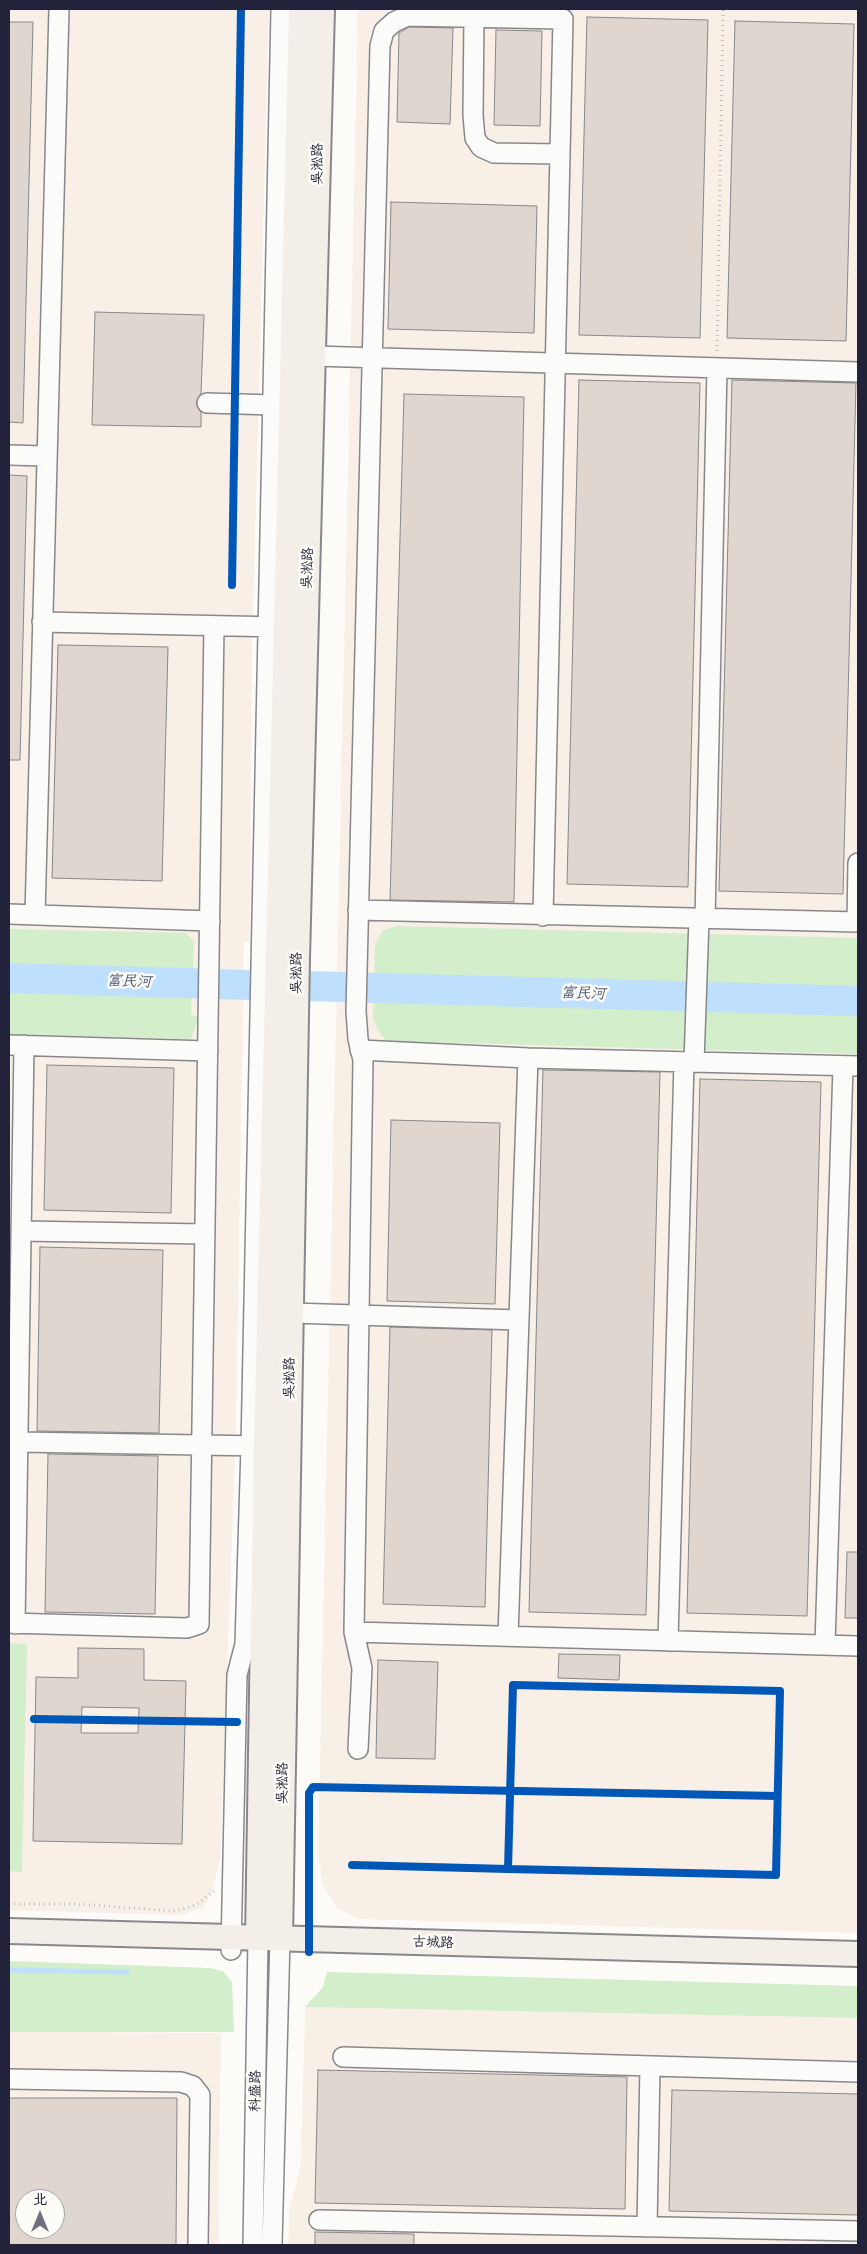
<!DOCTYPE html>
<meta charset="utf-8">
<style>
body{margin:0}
#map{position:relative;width:867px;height:2254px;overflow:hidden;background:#fcfbf8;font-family:Pangolin,"LXGW WenKai TC",sans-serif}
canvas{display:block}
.frame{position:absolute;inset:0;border:10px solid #22223b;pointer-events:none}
.north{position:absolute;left:15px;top:2189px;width:50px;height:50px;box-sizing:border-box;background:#fdfcf7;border:1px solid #a5a5ac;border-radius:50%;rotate:0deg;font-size:14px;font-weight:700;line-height:20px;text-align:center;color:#22223b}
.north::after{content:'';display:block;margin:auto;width:18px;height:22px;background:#6e6e7d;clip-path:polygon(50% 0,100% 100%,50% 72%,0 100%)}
</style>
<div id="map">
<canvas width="867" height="2254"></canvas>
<div class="frame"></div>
<div class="north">北</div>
</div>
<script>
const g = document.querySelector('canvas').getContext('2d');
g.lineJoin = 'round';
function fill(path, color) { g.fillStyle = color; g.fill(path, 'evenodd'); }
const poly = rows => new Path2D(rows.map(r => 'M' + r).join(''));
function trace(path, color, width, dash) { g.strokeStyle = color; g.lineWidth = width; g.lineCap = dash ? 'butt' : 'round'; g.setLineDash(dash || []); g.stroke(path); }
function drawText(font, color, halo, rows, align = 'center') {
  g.font = font + ' Pangolin,"LXGW WenKai TC",sans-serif'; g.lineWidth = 5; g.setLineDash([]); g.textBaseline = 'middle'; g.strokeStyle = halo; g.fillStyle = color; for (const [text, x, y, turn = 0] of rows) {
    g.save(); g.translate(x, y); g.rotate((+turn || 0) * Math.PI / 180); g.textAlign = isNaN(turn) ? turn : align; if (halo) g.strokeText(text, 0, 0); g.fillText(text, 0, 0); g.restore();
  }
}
fill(poly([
 [9,9,269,9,252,654,250,942,244,942,236,1430,220,1860,212,1890,203,1908,181,1915,9,1910],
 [358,9,858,9,858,1933,359,1919,337,1908,322,1883,318,1852],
 [305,2007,858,2018,858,2245,288,2245,289,2212,301,2166],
 [9,2032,221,2033,218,2245,9,2245],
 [25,2199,55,2199,55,2229,25,2229]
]), '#f8efe7');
fill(poly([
 [397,926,858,938,858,1054,388,1041,381,1036,373,1018,375,946,382,931],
 [9,929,186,933,194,942,191,1015,199,1016,191,1039,9,1034],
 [9,1643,27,1644,22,1872,9,1871],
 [9,1961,210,1968,223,1971,232,1982,234,2032,9,2032],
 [327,1972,858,1986,858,2018,305,2007,323,1987]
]), '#d2eeca');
trace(poly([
 [9,1970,127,1972]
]), '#bedffd', 5);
trace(poly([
 [9,978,249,985],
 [307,986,858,1001]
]), '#bedffd', 30);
const building = poly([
 [587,17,708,20,700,338,579,335,587,17],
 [735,21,854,24,846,341,727,338,735,21],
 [9,22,33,22,23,423,9,422,9,22],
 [409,27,453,28,450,124,397,122,399,33,409,27],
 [496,30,542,31,540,126,494,125,496,30],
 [391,202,537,206,534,333,388,329,391,202],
 [95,312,204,315,201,393,196,403,201,412,201,427,92,425,95,312],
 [579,380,700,383,688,887,567,884,579,380],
 [732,380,856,383,843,894,719,891,732,380],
 [404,394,524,397,514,902,390,900,404,394],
 [9,475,27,476,20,760,9,760,9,475],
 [58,645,168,647,162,881,52,878,58,645],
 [47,1065,174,1068,171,1213,44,1210,47,1065],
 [543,1070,660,1072,646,1615,529,1612,543,1070],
 [700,1079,821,1082,807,1616,687,1613,700,1079],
 [391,1120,500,1123,495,1304,387,1301,391,1120],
 [40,1247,163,1250,159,1433,37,1431,40,1247],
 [390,1327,492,1330,485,1607,383,1604,390,1327],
 [48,1454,158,1456,155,1614,45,1612,48,1454],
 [847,1552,858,1552,858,1618,845,1618,847,1552],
 [78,1648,144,1649,144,1680,186,1681,182,1844,33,1841,36,1677,78,1678,78,1648],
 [82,1707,139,1708,138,1733,81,1733,82,1707],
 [559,1654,620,1655,619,1680,558,1678,559,1654],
 [378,1660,438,1662,435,1759,376,1758,378,1660],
 [318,2070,627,2077,625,2209,315,2203,318,2070],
 [672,2090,858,2094,858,2215,669,2211,672,2090],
 [9,2098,177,2098,176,2245,9,2245,9,2098],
 [25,2199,55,2199,55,2229,25,2229,25,2199],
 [315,2232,414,2234,414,2245,315,2245,315,2232]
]);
fill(building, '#dfd6cf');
trace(building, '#88888c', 1);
const minor = poly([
 [474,16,473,115,475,138,481,147,494,153,560,154],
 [314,356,858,372],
 [207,403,273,405],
 [9,455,46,456],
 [42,622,280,627],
 [358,910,858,922],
 [9,914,210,921],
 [35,915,59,9],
 [705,919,717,368],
 [857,922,858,863],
 [9,1045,208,1051],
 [360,1050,528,1058,858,1066],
 [694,1062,699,919],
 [21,1231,205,1234],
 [291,1313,519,1320],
 [19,1442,262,1446],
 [9,1623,187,1628,199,1624,214,626],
 [15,1624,24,1045],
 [354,1632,858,1646],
 [508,1636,528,1058],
 [668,1641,684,1062],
 [825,1645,843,1066],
 [358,1749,362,1668,354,1632,363,1060,358,1039,356,1011,380,46,384,31,394,22,407,16,563,19,543,916],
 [231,1950,237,1675,245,1644,251,1446,281,9],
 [343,2057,858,2072],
 [9,2079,181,2082,193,2086,200,2095,198,2245],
 [319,2220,858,2231],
 [647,2227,650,2066],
 [253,2245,258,1938],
 [272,2245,280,1938]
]);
const major = poly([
 [9,1931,858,1954],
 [258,1938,266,1446,301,9],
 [280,1938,297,958,322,9]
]);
trace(minor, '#88888c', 22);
trace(major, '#88888c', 28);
trace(poly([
 [717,351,723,9],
 [9,1904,77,1904,174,1911,196,1905,214,1891]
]), '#bfbfc0', 3, [1, 4]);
trace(minor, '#fbfbf9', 19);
trace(major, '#f3eee8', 24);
trace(poly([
 [232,585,241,9],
 [34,1719,237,1722],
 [352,1865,508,1869,776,1875,780,1691,513,1685,508,1869],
 [309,1952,309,1793,313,1787,777,1796]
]), '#0057b8', 8);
drawText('14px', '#22223b', '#fdfcf7', [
 ["吴淞路",318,164,-89],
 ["吴淞路",308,568,-88],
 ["吴淞路",297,973,-89],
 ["吴淞路",290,1378,-89],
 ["吴淞路",283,1783,-89],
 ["古城路",433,1943,2],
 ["科盛路",256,2091,-89]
]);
drawText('italic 15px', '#495776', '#fdfcf7', [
 ["富民河",129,982,2],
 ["富民河",583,994,2]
]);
</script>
